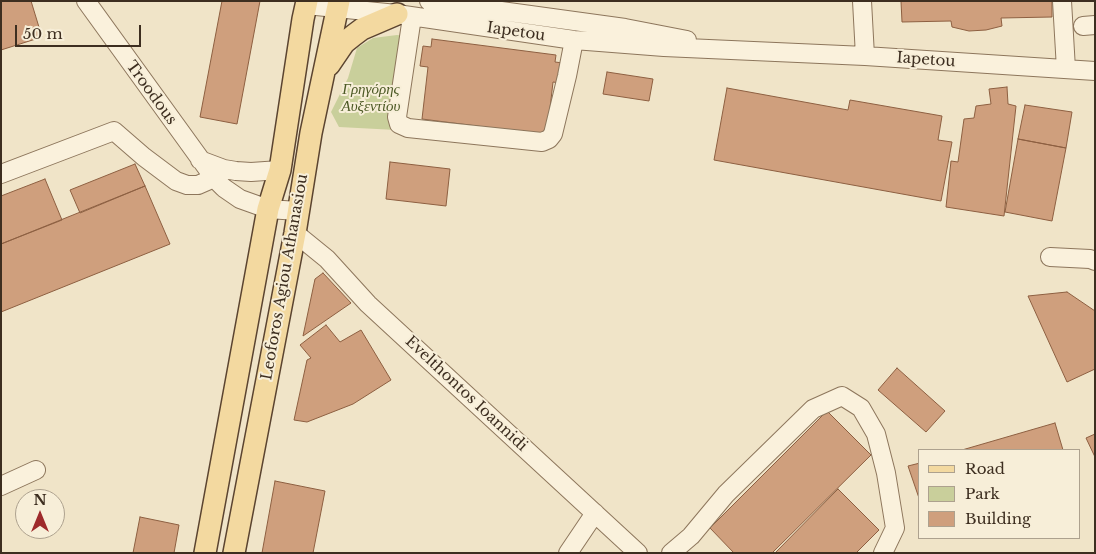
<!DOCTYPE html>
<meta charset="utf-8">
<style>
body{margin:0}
#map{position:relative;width:1096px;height:554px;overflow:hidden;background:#f0e4c8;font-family:"Libre Baskerville",serif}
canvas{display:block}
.frame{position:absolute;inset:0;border:2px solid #3d2e20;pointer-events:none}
.legend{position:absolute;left:918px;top:449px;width:162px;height:90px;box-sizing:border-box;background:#f7eed8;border:1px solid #ada18e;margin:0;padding:6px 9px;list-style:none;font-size:15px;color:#3d2e20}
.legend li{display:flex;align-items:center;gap:10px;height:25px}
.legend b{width:25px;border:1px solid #ada18e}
.north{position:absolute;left:15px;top:489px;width:50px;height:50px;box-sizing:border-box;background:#f7eed8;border:1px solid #ada18e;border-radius:50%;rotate:0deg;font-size:14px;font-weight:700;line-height:20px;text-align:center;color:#3d2e20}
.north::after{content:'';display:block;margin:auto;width:18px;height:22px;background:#9e2a2b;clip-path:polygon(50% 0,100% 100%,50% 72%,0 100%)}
.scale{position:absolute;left:15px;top:25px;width:126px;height:22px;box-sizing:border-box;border:2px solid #3d2e20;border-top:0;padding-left:6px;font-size:15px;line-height:18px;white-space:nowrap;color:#3d2e20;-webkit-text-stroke:4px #f7eed8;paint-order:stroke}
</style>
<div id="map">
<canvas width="1096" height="554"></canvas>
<div class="frame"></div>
<ul class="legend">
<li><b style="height:6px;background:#f3d9a0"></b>Road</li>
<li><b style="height:14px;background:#c9cf9b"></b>Park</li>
<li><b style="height:14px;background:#cf9f7d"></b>Building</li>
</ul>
<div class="north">N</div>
<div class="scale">50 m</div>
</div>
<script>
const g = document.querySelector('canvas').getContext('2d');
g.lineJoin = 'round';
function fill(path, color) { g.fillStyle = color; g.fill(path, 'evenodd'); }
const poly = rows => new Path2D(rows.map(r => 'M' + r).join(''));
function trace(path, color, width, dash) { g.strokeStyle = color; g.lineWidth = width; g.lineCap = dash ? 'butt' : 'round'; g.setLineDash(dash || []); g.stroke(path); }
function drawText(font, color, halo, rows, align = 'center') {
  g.font = font + ' "Libre Baskerville",serif'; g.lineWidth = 4; g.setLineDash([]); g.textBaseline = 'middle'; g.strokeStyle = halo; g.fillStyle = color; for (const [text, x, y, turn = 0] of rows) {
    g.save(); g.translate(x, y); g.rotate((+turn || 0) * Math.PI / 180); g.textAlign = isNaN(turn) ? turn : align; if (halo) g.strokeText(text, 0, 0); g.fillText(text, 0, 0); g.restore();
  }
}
fill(poly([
 [397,35,412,37,396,130,339,127,331,112,348,78,357,48,373,38]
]), '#c9cf9b');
const building = poly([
 [1,1,31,1,42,37,1,50,1,1],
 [222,1,260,1,237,124,200,117,222,1],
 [901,1,1052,1,1052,17,1001,18,1002,26,986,30,969,31,952,27,951,21,902,22,901,1],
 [432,39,556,55,555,62,563,63,560,83,553,82,547,135,422,119,428,67,420,66,423,46,431,47,432,39],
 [607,72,653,79,649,101,603,94,607,72],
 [1007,87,1008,104,1016,106,1004,216,946,207,951,161,958,162,964,119,974,118,976,106,991,104,989,89,1007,87],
 [727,88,848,110,850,100,942,116,938,140,952,142,941,201,714,160,727,88],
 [1025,105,1072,112,1066,148,1018,139,1025,105],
 [1018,139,1066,148,1052,221,1005,212,1018,139],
 [390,162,450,169,446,206,386,199,390,162],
 [135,164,145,186,80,213,70,190,135,164],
 [45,179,62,220,1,244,1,196,45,179],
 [145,186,170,244,1,312,1,244,145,186],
 [323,273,351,303,303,336,315,279,323,273],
 [1067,292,1095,311,1095,369,1067,382,1028,296,1067,292],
 [326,325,340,342,361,330,391,380,353,404,307,422,294,420,307,360,311,358,300,345,326,325],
 [897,368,945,411,926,432,878,390,897,368],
 [827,411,871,455,772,553,734,553,710,528,827,411],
 [1055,423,1063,450,962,450,1055,423],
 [1095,434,1095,457,1086,438,1095,434],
 [920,463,920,501,908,466,920,463],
 [275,481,325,491,313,553,262,553,275,481],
 [838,489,879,530,856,553,775,553,838,489],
 [140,517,179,525,174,553,133,553,140,517]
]);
fill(building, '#cf9f7d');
trace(building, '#8d5f41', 1);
const minor = poly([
 [86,1,214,178,224,188,240,199,268,209,298,211],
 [429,1,625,28,687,40],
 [862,1,865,56],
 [1062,1,1066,69],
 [306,5,397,14,574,40,664,47,865,56,1095,71],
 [412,17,397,117,399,124,408,128,542,142,549,139,553,134,567,76,574,40],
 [1083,26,1095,25],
 [200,160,224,169,236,171,251,172,280,170],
 [1,174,114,131,144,157,176,181,187,185,198,185,214,178],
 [295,233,327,259,368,304,638,553],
 [1050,257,1090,259,1095,261],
 [1,486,36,470],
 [568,553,595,513],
 [671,553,691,536,726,494,813,409,842,396,861,408,876,434,886,473,895,528,883,553]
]);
const major = poly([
 [329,65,344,43,354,35,362,29,397,14],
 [205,553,268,209,280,170,303,19,307,1],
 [234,553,295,233,311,133,339,1]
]);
trace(minor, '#8d765c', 20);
trace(major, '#5b4430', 24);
trace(minor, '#faf1dc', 18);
trace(major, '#f3d9a0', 21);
drawText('15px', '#3d2e20', '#f7eed8', [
 ["Iapetou",516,32,8],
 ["Iapetou",926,60,4],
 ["Troodous",151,93,54],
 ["Leoforos Agiou Athanasiou",285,277,-80],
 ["Evelthontos Ioannidi",466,394,43]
]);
drawText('italic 15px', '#4d5a26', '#f7eed8', [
 ["Γρηγόρης",371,90],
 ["Αυξεντίου",371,107]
]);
</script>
